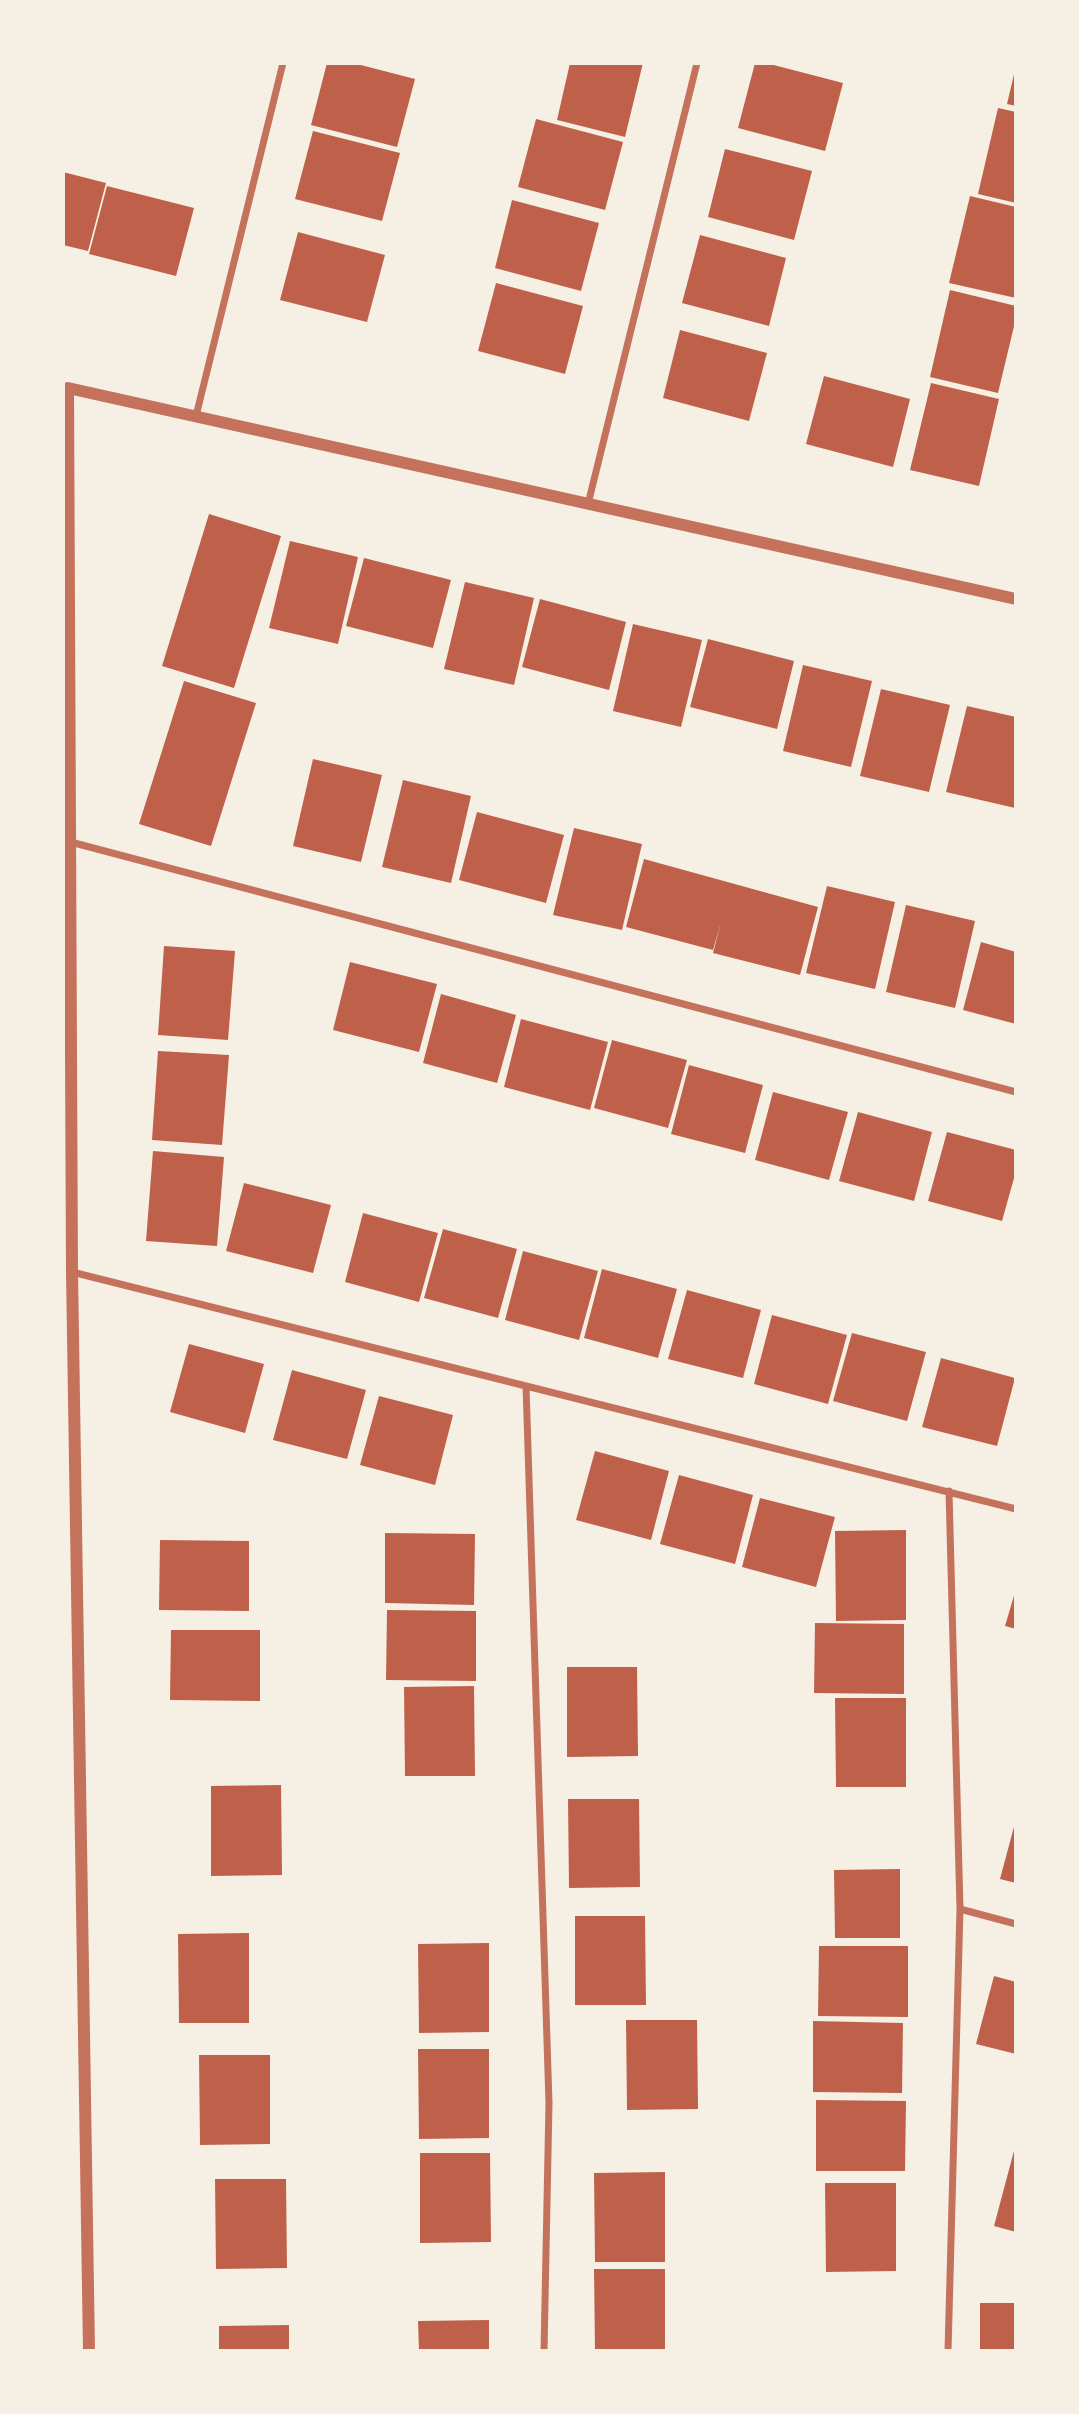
<!DOCTYPE html>
<style>
body{margin:0}
#map{position:relative;width:1079px;height:2414px;overflow:hidden;background:#f6efe4;font-family:"Roboto Condensed",sans-serif}
canvas{display:block}
.frame{position:absolute;inset:0;border:65px solid #f6efe4;pointer-events:none}
</style>
<div id="map">
<canvas width="1079" height="2414"></canvas>
<div class="frame"></div>
</div>
<script>
const g = document.querySelector('canvas').getContext('2d');
g.lineJoin = 'round';
function fill(path, color) { g.fillStyle = color; g.fill(path, 'evenodd'); }
const poly = rows => new Path2D(rows.map(r => 'M' + r).join(''));
function trace(path, color, width, dash) { g.strokeStyle = color; g.lineWidth = width; g.lineCap = dash ? 'butt' : 'round'; g.setLineDash(dash || []); g.stroke(path); }
fill(poly([
 [327,63,353,63,415,79,397,147,311,125],
 [570,63,643,63,625,137,557,120],
 [755,63,766,63,843,83,825,151,738,128],
 [1015,70,1016,70,1016,106,1007,104],
 [998,108,1016,112,1016,203,978,194],
 [536,119,623,142,605,210,518,187],
 [313,131,400,153,382,221,295,199],
 [725,149,812,171,794,240,708,217],
 [63,172,106,183,88,251,63,245],
 [107,186,194,208,176,276,89,254],
 [970,196,1016,207,1016,298,949,283],
 [512,200,599,223,581,291,495,268],
 [298,232,385,255,367,322,280,300],
 [700,235,786,258,769,326,682,303],
 [496,283,583,306,565,374,478,351],
 [950,290,1016,306,1016,318,998,393,930,377],
 [680,330,767,353,749,421,663,398],
 [824,376,910,399,893,467,806,444],
 [931,383,999,399,979,486,910,470],
 [209,514,281,536,234,688,162,666],
 [290,541,358,557,338,644,269,628],
 [364,558,451,580,433,648,346,626],
 [465,582,534,598,514,685,444,669],
 [540,599,626,622,609,690,522,667],
 [633,624,702,640,681,727,613,711],
 [708,639,794,661,777,729,690,707],
 [803,665,872,681,851,767,783,751],
 [184,681,256,703,211,846,139,824],
 [881,689,950,705,929,792,860,776],
 [967,706,1016,717,1015,808,946,792],
 [313,759,382,775,361,862,293,846],
 [403,780,471,796,451,883,382,867],
 [477,812,564,835,546,903,459,880],
 [574,828,642,844,622,930,553,915],
 [644,859,818,907,800,975,713,953,721,922,713,950,626,927],
 [827,886,895,902,875,989,806,973],
 [906,905,975,921,955,1008,886,992],
 [981,942,1016,952,1016,1024,963,1010],
 [164,946,235,951,228,1040,158,1035],
 [350,962,437,984,419,1052,333,1030],
 [441,994,516,1015,497,1083,423,1063],
 [521,1019,608,1042,590,1110,504,1087],
 [612,1040,687,1060,668,1128,594,1108],
 [158,1051,229,1055,222,1145,152,1140],
 [689,1065,763,1085,745,1153,671,1134],
 [773,1092,848,1112,829,1180,755,1160],
 [858,1112,932,1132,914,1201,839,1181],
 [947,1132,1016,1150,1016,1171,1002,1221,928,1201],
 [153,1151,224,1157,217,1246,146,1241],
 [244,1183,331,1205,313,1273,226,1251],
 [363,1213,438,1233,419,1302,345,1282],
 [443,1229,517,1249,498,1318,424,1298],
 [523,1251,598,1271,579,1340,505,1320],
 [602,1269,677,1289,658,1358,584,1338],
 [687,1290,761,1310,743,1378,668,1359],
 [772,1315,847,1335,828,1404,754,1384],
 [852,1333,926,1352,907,1421,833,1401],
 [189,1344,264,1364,245,1433,170,1412],
 [941,1358,1015,1378,997,1446,922,1427],
 [292,1370,366,1390,347,1459,273,1440],
 [379,1396,453,1415,435,1485,360,1465],
 [595,1451,669,1471,651,1540,576,1520],
 [679,1475,753,1495,735,1564,660,1544],
 [760,1498,835,1517,816,1587,742,1567],
 [906,1530,906,1620,836,1621,835,1531],
 [385,1533,475,1534,474,1605,385,1603],
 [160,1540,249,1541,249,1611,159,1610],
 [1016,1589,1016,1629,1005,1626],
 [387,1610,476,1611,476,1681,386,1680],
 [815,1623,904,1624,904,1694,814,1693],
 [171,1630,260,1630,260,1701,170,1700],
 [567,1667,637,1667,638,1756,567,1757],
 [474,1686,475,1776,405,1776,404,1687],
 [835,1698,906,1698,906,1787,836,1787],
 [281,1785,282,1875,211,1876,211,1786],
 [568,1799,639,1799,640,1887,569,1888],
 [1015,1823,1016,1823,1016,1883,1000,1879],
 [900,1869,900,1938,835,1938,834,1870],
 [575,1916,645,1916,646,2005,575,2005],
 [249,1933,249,2023,179,2023,178,1934],
 [489,1943,489,2032,419,2033,418,1944],
 [819,1946,908,1946,908,2017,818,2016],
 [994,1976,1016,1982,1016,2054,976,2044],
 [626,2020,697,2020,698,2109,627,2110],
 [813,2021,903,2023,902,2093,813,2092],
 [418,2049,489,2049,489,2138,419,2139],
 [199,2055,270,2055,270,2144,200,2145],
 [816,2100,906,2101,905,2171,816,2171],
 [1015,2147,1016,2147,1016,2232,994,2226],
 [420,2153,490,2153,491,2242,420,2243],
 [665,2172,665,2262,595,2262,594,2173],
 [215,2179,286,2179,287,2268,216,2269],
 [825,2183,896,2183,896,2271,826,2272],
 [594,2269,665,2269,665,2351,595,2351],
 [980,2303,1016,2303,1016,2351,980,2351],
 [489,2320,489,2351,419,2351,418,2321],
 [289,2325,289,2351,219,2351,219,2326]
]), '#bf614a');
trace(poly([
 [196,416,283,63],
 [588,504,697,63],
 [63,840,1016,1092],
 [72,1272,1016,1509],
 [526,1386,549,2103,544,2351],
 [960,1909,1016,1924],
 [948,2351,960,1909,949,1491]
]), '#c5725c', 7);
trace(poly([
 [89,2351,72,1272,68,388,1016,599]
]), '#c5725c', 12);
</script>
